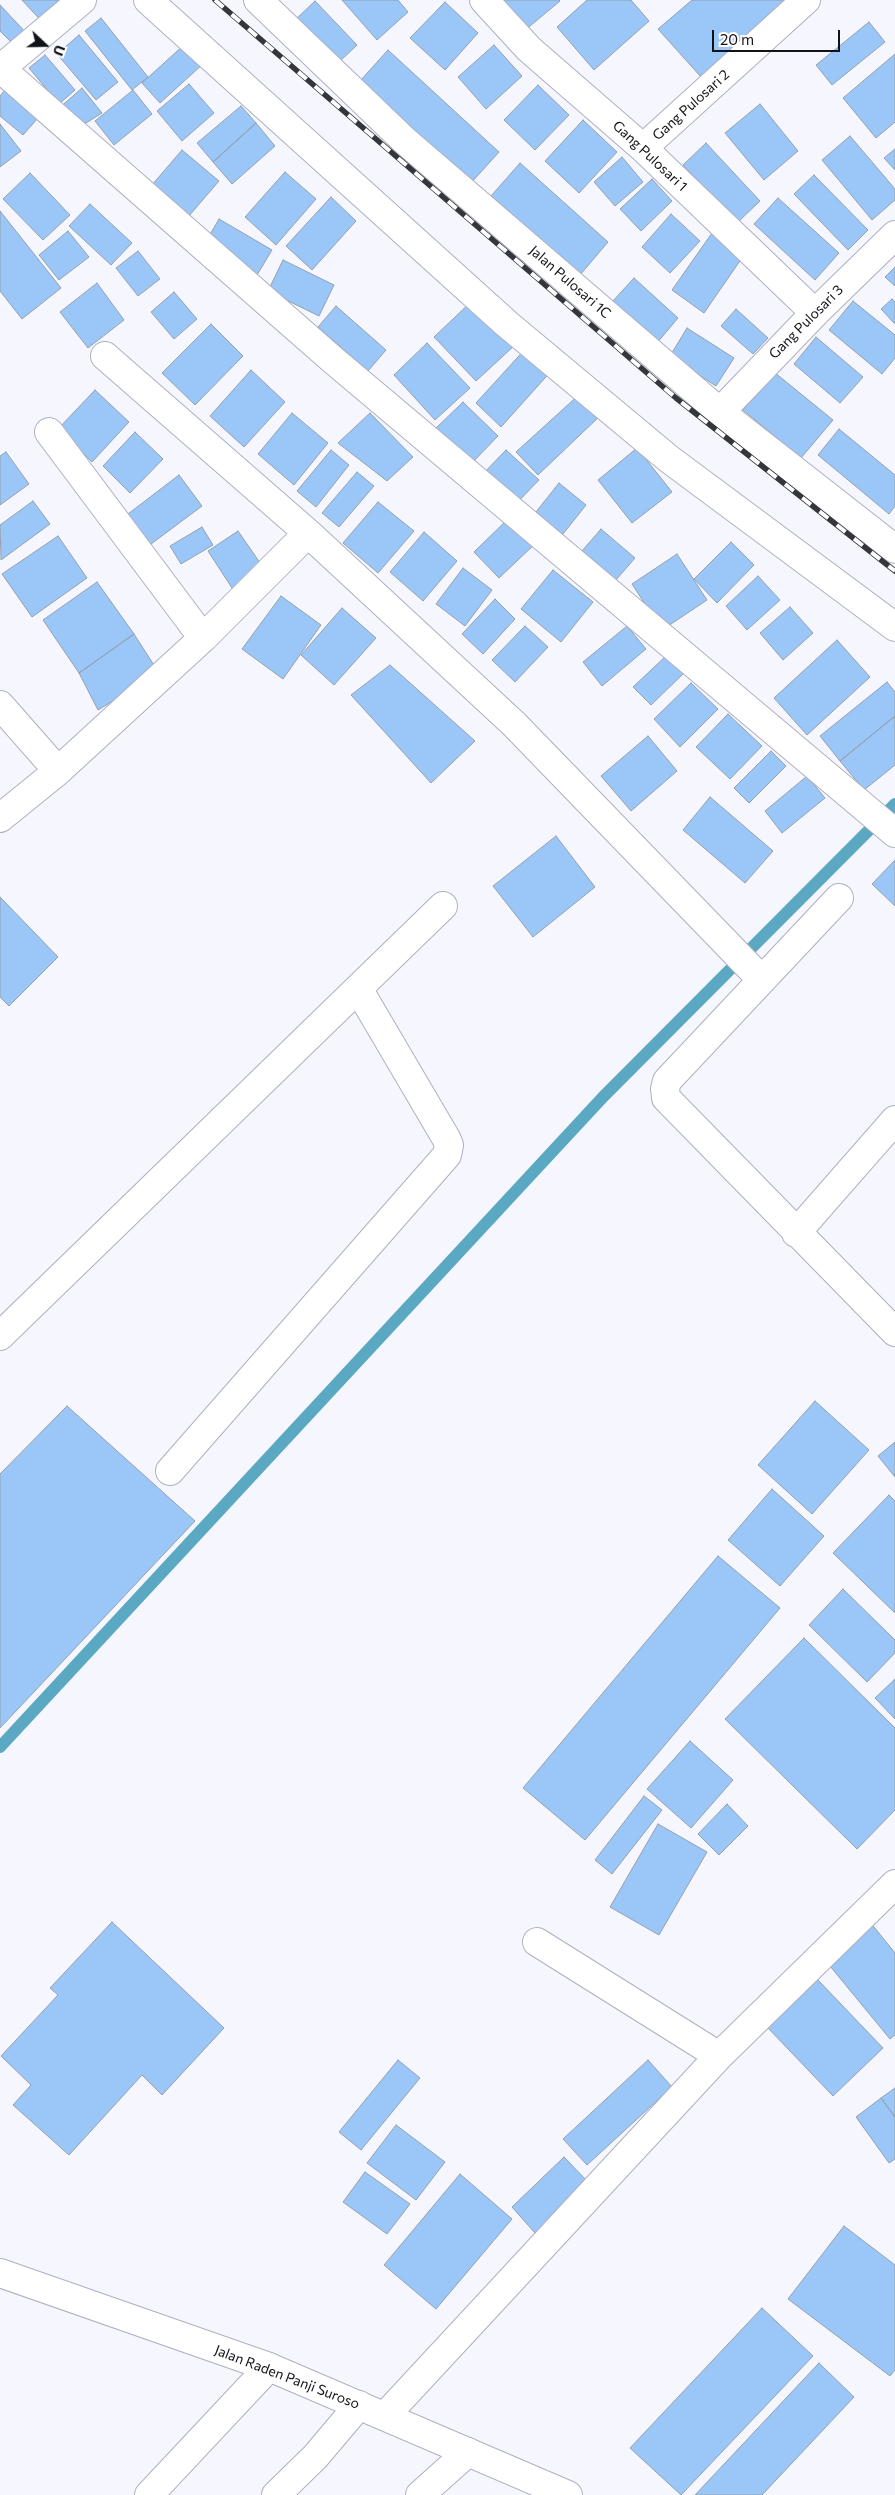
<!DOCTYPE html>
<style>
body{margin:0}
#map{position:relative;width:895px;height:2495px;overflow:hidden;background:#f6f7fe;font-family:Commissioner,sans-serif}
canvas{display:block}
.north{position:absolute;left:20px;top:20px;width:50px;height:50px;-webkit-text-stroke:4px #fff;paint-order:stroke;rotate:111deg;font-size:14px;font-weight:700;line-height:20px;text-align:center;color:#121319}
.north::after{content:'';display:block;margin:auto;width:18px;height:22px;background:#121319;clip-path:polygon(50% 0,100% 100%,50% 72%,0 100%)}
.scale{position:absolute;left:712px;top:30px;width:128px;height:22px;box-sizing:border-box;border:2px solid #121319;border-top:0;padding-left:6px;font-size:15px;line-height:18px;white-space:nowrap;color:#121319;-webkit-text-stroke:4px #fff;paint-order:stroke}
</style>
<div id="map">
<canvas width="895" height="2495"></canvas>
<div class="north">U</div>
<div class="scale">20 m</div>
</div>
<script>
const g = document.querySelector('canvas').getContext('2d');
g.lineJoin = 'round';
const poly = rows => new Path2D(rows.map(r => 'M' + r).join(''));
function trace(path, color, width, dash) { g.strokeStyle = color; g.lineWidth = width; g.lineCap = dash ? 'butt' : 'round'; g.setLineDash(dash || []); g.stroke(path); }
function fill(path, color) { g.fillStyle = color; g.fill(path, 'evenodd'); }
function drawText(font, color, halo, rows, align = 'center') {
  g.font = font + ' Commissioner,sans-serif'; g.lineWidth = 5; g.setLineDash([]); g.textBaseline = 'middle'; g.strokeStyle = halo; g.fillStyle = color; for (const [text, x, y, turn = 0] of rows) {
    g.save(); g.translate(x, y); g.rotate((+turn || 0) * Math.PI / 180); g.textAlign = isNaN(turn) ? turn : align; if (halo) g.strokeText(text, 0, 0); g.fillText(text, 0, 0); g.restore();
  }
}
trace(poly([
 [0,1747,603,1097,895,804]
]), '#5aa8c1', 12);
const building = poly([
 [22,0,73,0,45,25,22,0],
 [342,0,398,0,408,12,377,40,342,0],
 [499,0,559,0,560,1,524,31,499,0],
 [587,0,631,0,649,21,594,70,557,27,587,0],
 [692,0,790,0,701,77,658,29,692,0],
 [315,1,357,45,337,64,295,20,315,1],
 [445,2,478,33,445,70,410,38,445,2],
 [0,5,30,37,18,49,0,31,0,5],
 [101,18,148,77,132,90,85,31,101,18],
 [869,22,885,42,832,85,816,65,869,22],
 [79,35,118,82,96,100,57,54,79,35],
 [186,43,204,63,160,103,142,83,186,43],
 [494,45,522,76,486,109,458,77,494,45],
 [388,50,499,152,471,183,360,81,388,50],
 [895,54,895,122,876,138,843,98,895,54],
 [45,55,75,90,59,104,29,68,45,55],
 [189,84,214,113,182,141,157,111,189,84],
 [538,85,569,115,535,150,504,120,538,85],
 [82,88,102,113,75,130,57,110,82,88],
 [5,90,38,118,23,135,0,116,0,96,5,90],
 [133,90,152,114,114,145,95,121,133,90],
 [760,104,798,151,764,180,725,133,760,104],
 [241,106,256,123,213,162,197,143,241,106],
 [583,120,617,152,579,193,545,161,583,120],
 [256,123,275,146,232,184,213,162,256,123],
 [0,124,21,151,0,167,0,124],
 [850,136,895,189,895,200,872,220,822,160,850,136],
 [706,143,760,201,737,223,683,165,706,143],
 [895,149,895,170,884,158,895,149],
 [182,150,219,181,182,224,145,193,182,150],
 [622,157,643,182,615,206,594,182,622,157],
 [520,163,608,242,580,275,491,196,520,163],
 [285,172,316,199,276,245,245,217,285,172],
 [30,173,70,215,43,240,3,199,30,173],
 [814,175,868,230,848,250,794,194,814,175],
 [652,179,672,201,641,231,620,209,652,179],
 [331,197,356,221,312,270,286,246,331,197],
 [778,198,839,253,815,280,754,224,778,198],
 [90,204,132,243,111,265,69,226,90,204],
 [0,211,61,288,22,319,0,291,0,211],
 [671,214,700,241,670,273,642,247,671,214],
 [219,219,272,250,257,275,205,243,219,219],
 [68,231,89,257,59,280,39,255,68,231],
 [712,233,744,255,704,313,672,290,712,233],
 [138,251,160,279,138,296,116,268,138,251],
 [283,260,334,285,319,316,268,291,283,260],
 [895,267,895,286,885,277,895,267],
 [634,278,678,318,657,343,612,302,634,278],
 [97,283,124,320,88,348,60,312,97,283],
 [174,292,197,319,174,339,151,312,174,292],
 [892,299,895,302,895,324,881,309,892,299],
 [473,300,515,345,476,381,434,337,473,300],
 [853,301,895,335,895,358,882,374,829,330,853,301],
 [336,306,386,350,368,371,318,327,336,306],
 [736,309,768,338,753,354,721,326,736,309],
 [211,324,243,356,195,405,162,373,211,324],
 [687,328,734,358,716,386,670,356,687,328],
 [816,337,863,377,840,403,794,364,816,337],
 [427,343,470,388,435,420,394,375,427,343],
 [528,346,553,369,501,427,476,403,528,346],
 [251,370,285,402,244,447,210,416,251,370],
 [774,372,833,420,801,458,743,410,774,372],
 [95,390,129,422,92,462,58,429,95,390],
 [582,392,602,414,538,475,516,452,582,392],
 [463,402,498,436,468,467,433,431,463,402],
 [292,413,328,443,294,485,258,454,292,413],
 [370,413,413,457,387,481,338,443,370,413],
 [839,429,895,475,895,506,889,514,818,455,839,429],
 [135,432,163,459,130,493,103,466,135,432],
 [637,448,672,492,632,523,598,480,637,448],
 [331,450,349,465,316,507,297,491,331,450],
 [506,450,539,480,511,509,479,478,506,450],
 [6,452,29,484,0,505,0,456,6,452],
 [357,472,374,486,339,527,322,513,357,472],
 [179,475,202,506,147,547,124,517,179,475],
 [559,483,586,505,555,544,528,522,559,483],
 [33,501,50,524,1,560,0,525,33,501],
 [378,502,414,531,378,573,343,543,378,502],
 [511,516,537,542,499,578,474,552,511,516],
 [202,527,213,545,181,564,170,546,202,527],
 [601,529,635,558,609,588,575,559,601,529],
 [238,531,265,570,234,591,208,551,238,531],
 [424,532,457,561,423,601,390,572,424,532],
 [58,536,87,578,32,617,2,574,58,536],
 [731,542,754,565,717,603,694,579,731,542],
 [677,554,707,600,662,630,632,584,677,554],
 [463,568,492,590,465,626,436,604,463,568],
 [553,570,593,602,561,642,521,609,553,570],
 [758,576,780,600,747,630,726,606,758,576],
 [97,582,134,634,79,673,43,620,97,582],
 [281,596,321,625,283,679,242,649,281,596],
 [495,599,515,619,483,654,462,634,495,599],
 [790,607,813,633,783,660,760,633,790,607],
 [342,608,376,638,334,685,301,655,342,608],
 [525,626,548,647,515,682,492,660,525,626],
 [627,626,646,649,602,686,583,662,627,626],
 [134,634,159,673,98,710,79,673,134,634],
 [837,640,870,677,807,735,774,698,837,640],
 [667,655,684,673,651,705,633,687,667,655],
 [390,665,475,741,431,783,351,695,390,665],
 [887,682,895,692,895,716,840,761,820,736,887,682],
 [691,683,718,709,680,747,654,719,691,683],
 [728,714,762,746,730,779,696,747,728,714],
 [895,716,895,765,864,790,840,761,895,716],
 [648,736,677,771,631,811,601,776,648,736],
 [771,751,786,766,749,803,734,788,771,751],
 [807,776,825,798,782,833,765,811,807,776],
 [710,797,773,851,745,883,683,830,710,797],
 [556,836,595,887,533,937,493,886,556,836],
 [895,860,895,906,872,884,895,860],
 [0,897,58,957,9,1006,0,997,0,897],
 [815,1401,869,1450,812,1514,758,1465,815,1401],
 [67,1406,195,1521,0,1728,0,1474,67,1406],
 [895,1442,895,1477,878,1456,895,1442],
 [772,1489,824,1536,780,1586,728,1540,772,1489],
 [889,1495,895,1501,895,1613,833,1553,889,1495],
 [718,1556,780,1608,585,1840,523,1788,718,1556],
 [843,1589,895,1640,895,1653,867,1682,809,1625,843,1589],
 [804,1638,895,1728,895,1810,857,1849,725,1719,804,1638],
 [895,1679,895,1719,875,1698,895,1679],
 [690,1741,733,1780,691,1828,647,1789,690,1741],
 [644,1796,662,1810,612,1874,595,1860,644,1796],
 [727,1804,748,1826,719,1855,698,1834,727,1804],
 [658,1824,707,1852,659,1935,610,1907,658,1824],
 [112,1922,224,2028,162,2095,142,2075,69,2155,13,2105,31,2085,1,2056,58,1995,50,1988,112,1922],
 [870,1922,895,1953,895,2035,890,2039,825,1960,870,1922],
 [817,1979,883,2048,833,2096,767,2027,817,1979],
 [398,2060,420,2078,361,2150,339,2132,398,2060],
 [648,2060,672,2087,587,2165,563,2139,648,2060],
 [895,2088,895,2117,881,2098,895,2088],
 [881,2098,895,2117,895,2159,889,2163,856,2117,881,2098],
 [396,2125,445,2162,416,2200,367,2163,396,2125],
 [564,2157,589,2183,535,2233,512,2207,564,2157],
 [365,2172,410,2204,387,2234,343,2202,365,2172],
 [460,2174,512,2219,436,2309,384,2265,460,2174],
 [844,2226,895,2265,895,2370,890,2376,788,2299,844,2226],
 [762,2308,813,2356,681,2495,630,2448,762,2308],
 [819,2363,854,2397,762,2495,695,2495,819,2363]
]);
fill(building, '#9ac6f8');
trace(building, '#94a0ad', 1);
const minor = poly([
 [148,0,507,324,669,459,895,627],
 [258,0,404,140,720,412,895,549],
 [484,0,529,49,643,148,815,313],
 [0,68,333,360,895,833],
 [0,69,82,0],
 [643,148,806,0],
 [105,356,308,533,514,724,761,979],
 [720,412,815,313,895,235],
 [49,432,203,638],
 [0,705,58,771],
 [0,818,58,771,203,638,308,533],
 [839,898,667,1081,665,1089,666,1098,895,1332],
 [796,1233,895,1120],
 [0,1336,443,906],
 [170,1471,447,1155,449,1145,446,1138,359,990],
 [537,1942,719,2056],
 [385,2416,719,2056,895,1884],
 [149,2495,269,2367],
 [276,2495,315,2457,359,2405],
 [420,2495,468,2452]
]);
const highway = poly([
 [0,2273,269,2367,568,2495]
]);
trace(minor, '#aeb0c0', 30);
trace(highway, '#aeb0c0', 30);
trace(minor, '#fff', 28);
trace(highway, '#fff', 28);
const rail = poly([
 [215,0,676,398,895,571]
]);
trace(rail, '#35363c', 5.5);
trace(rail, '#fff', 4, [11]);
drawText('14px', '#121319', '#fff', [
 ["Gang Pulosari 2",691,105,-42],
 ["Gang Pulosari 1",650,156,43],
 ["Jalan Pulosari 1C",570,282,41],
 ["Gang Pulosari 3",806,322,-45],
 ["Jalan Raden Panji Suroso",287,2377,21]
]);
</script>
